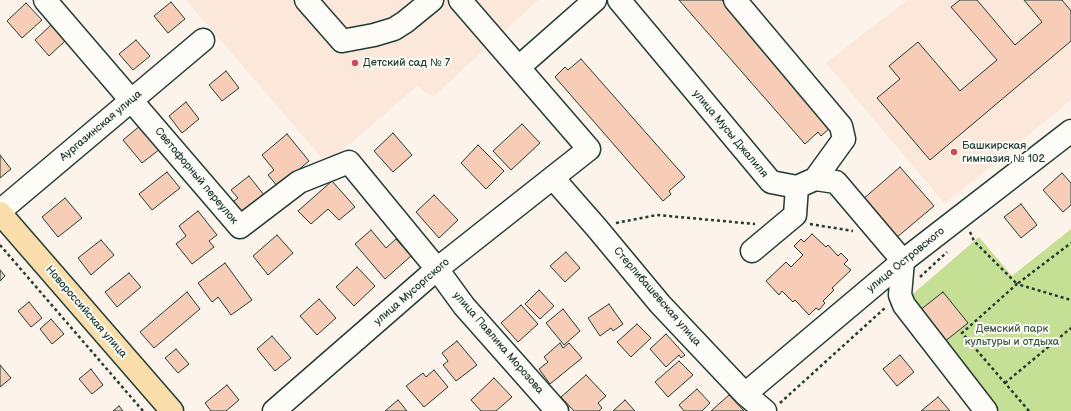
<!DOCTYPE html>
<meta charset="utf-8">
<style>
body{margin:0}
canvas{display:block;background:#fcf3ea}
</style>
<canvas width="1071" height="411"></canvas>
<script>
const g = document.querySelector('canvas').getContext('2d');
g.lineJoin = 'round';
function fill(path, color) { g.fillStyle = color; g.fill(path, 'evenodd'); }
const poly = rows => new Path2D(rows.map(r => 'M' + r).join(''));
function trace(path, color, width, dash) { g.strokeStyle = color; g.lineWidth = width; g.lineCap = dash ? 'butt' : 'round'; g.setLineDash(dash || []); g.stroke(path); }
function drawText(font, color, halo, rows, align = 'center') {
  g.font = font + ' "Balsamiq Sans",sans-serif'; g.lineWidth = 4; g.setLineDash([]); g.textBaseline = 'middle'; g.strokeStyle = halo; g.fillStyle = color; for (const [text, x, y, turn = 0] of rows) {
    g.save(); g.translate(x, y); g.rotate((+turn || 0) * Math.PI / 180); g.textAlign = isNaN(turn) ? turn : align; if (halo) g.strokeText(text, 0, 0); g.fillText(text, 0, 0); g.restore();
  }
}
fill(poly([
 [186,0,538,0,433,97,417,86,327,164],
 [907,0,1071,0,1071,100,945,204,826,63]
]), '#fbe8db');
fill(poly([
 [1071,229,1071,411,999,411,907,299,979,237,1012,276]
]), '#c5df95');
const building = poly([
 [679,0,722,0,832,126,821,136,818,132,805,144,679,0],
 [960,0,977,0,1015,45,1042,22,1024,0,1062,0,1071,11,1071,41,930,160,877,98,900,79,889,66,918,42,960,91,997,60,951,7,960,0],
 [171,2,185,19,168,33,154,16,171,2],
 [26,3,42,20,22,38,7,21,26,3],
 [51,25,65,41,49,56,35,40,51,25],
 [136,40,150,56,133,70,119,54,136,40],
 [581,59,685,177,669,191,671,194,663,201,555,77,565,67,568,70,581,59],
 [226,71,239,88,222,101,209,85,226,71],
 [186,102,199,119,182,133,169,116,186,102],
 [522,124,540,143,511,170,493,151,522,124],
 [141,125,160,149,142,163,123,140,141,125],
 [393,133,412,155,393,172,374,151,393,133],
 [287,134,309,161,278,187,268,175,274,170,262,155,287,134],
 [478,145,504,171,486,189,461,163,478,145],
 [0,155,11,169,0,178,0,155],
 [900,167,934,206,896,238,862,200,900,167],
 [167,172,180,188,152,210,139,194,167,172],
 [1062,173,1071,183,1071,205,1063,212,1043,190,1062,173],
 [249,176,264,195,239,215,230,204,238,198,231,190,249,176],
 [332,181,355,207,339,220,328,209,311,224,298,211,332,181],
 [434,195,458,220,439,238,416,212,434,195],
 [65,198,82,218,58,237,42,217,65,198],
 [1021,204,1037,225,1021,238,1004,217,1021,204],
 [198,211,217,235,209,241,214,247,192,264,176,244,186,236,179,226,198,211],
 [371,230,386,248,396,239,411,256,385,279,355,244,371,230],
 [812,234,826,247,828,245,838,256,841,253,848,260,844,264,851,270,832,288,834,290,823,301,825,303,819,310,816,308,809,315,795,300,793,302,782,291,779,295,766,281,786,262,791,267,803,255,794,246,801,239,804,242,812,234],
 [277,235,293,253,268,275,253,256,277,235],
 [101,240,114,255,91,275,78,258,101,240],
 [566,252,580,268,565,282,550,266,566,252],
 [225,263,252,300,231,315,218,297,212,302,198,283,225,263],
 [357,267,375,286,354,306,336,287,357,267],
 [0,270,5,276,0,281,0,270],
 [129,273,141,287,117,307,105,292,129,273],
 [539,290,554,306,540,319,525,304,539,290],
 [187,292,200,309,154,348,140,332,187,292],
 [943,292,968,323,944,342,919,311,943,292],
 [319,299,336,318,317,335,300,316,319,299],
 [29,302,42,318,31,327,18,311,29,302],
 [609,304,623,324,613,331,611,328,600,336,588,318,609,304],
 [521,305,538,324,518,342,501,323,521,305],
 [563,309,580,331,564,345,546,323,563,309],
 [51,319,64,334,52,344,40,329,51,319],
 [637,324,651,338,631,357,617,342,637,324],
 [666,334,685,355,681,358,679,355,666,367,650,349,666,334],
 [272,336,291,358,275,371,257,349,272,336],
 [457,341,477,365,456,381,443,365,448,361,442,353,457,341],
 [560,343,563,348,569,343,582,358,550,384,539,369,548,362,544,357,560,343],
 [176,349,189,364,178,373,165,358,176,349],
 [900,355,914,372,897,386,883,369,900,355],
 [679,361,693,375,668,397,655,382,679,361],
 [0,365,11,378,0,387,0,365],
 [91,369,103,385,92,394,79,379,91,369],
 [434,370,448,387,424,407,406,386,423,373,426,377,434,370],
 [586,375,606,396,598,403,602,408,599,411,574,411,561,397,586,375],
 [494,378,512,397,496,411,481,411,471,400,494,378],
 [227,385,239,400,226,411,211,411,205,403,227,385],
 [697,389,710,403,702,411,684,411,679,405,697,389],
 [729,395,744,411,711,411,729,395],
 [938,397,950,411,921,411,938,397],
 [398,400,407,411,385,411,398,400],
 [625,400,635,411,613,411,625,400],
 [119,406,123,411,113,411,119,406]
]);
fill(building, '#f8cdb8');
trace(building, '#1f3d34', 1);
const minor = poly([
 [45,0,240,227,299,182,349,162,437,269,464,306,557,411],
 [306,0,342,41,374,35,394,29,405,22,432,0],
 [619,0,771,182,797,187,815,179,836,182,903,261,900,295,904,305,986,411],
 [735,0,841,126,844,139,815,179],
 [519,67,595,0],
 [553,178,596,227,660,304,745,394,765,411],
 [0,211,203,40],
 [752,251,795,215,797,187],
 [745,394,903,261,1071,131],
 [274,411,437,269,589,149,460,0]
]);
const major = poly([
 [0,213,172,411]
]);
trace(minor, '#1f3d34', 25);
trace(major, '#1f3d34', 25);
trace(poly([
 [616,223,657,215,755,224],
 [810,224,853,231],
 [970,232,974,241,1017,284,1071,243],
 [0,245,143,411],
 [920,277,947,252],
 [1005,383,1071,328],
 [780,403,886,307],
 [1029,411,962,333,1017,284,1071,300]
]), '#1f3d34', 2.5, [3, 3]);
trace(minor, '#fdfcf7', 22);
trace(major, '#f9deab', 22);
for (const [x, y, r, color] of [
 [355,63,4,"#d1495b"],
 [954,152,4,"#d1495b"]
]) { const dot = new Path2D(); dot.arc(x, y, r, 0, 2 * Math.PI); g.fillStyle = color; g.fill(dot); trace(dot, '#fdfcf7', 1.5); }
drawText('11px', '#1f3d34', '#fdfcf7', [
 ["Детский сад № 7",363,63],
 ["Башкирская",962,146],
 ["гимназия № 102",962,159]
], 'left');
drawText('11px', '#1f3d34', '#fdfcf7', [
 ["Аургазинская улица",101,126,-40],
 ["улица Мусы Джалиля",730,134,50],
 ["Светофорный переулок",196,176,50],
 ["улица Островского",906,260,-39],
 ["улица Мусоргского",412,292,-41],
 ["Стерлибашевская улица",657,297,49],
 ["Новороссийская улица",86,312,49],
 ["улица Павлика Морозова",498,343,49]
]);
drawText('11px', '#405d47', '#fdfcf7', [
 ["Демский парк",1012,329],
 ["культуры и отдыха",1012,342]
]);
</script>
